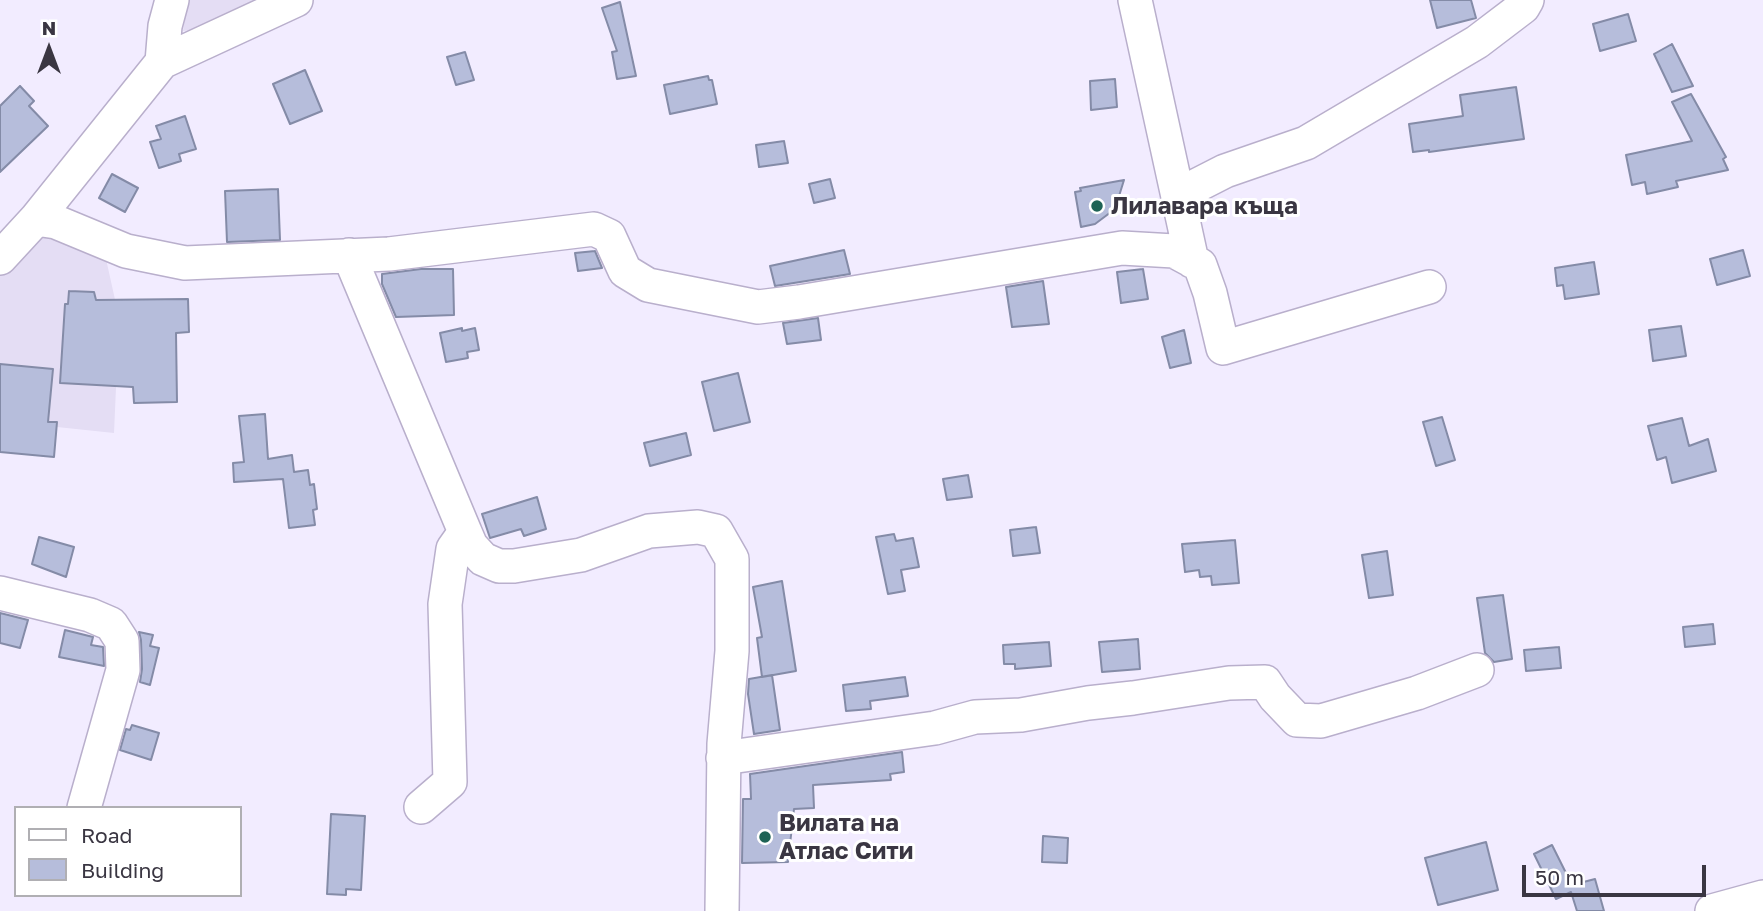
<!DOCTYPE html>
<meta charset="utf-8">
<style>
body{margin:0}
#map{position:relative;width:1763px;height:911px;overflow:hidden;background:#f2ecff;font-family:"Golos Text",sans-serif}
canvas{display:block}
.legend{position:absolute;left:14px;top:806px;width:228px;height:91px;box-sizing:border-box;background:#fff;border:2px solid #b0afb3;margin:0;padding:9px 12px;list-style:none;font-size:21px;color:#3a3642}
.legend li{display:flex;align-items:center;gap:14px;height:35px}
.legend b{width:35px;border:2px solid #b0afb3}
.north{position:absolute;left:14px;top:14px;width:70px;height:70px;-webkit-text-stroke:5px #fff;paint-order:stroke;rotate:0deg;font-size:19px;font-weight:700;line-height:28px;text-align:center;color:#3a3642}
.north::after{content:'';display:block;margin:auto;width:24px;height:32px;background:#3a3642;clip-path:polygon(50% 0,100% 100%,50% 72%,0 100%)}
.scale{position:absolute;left:1522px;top:865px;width:184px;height:32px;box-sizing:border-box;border:4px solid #3a3642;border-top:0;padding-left:9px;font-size:21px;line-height:24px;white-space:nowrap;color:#3a3642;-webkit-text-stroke:5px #fff;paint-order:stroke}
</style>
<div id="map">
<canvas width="1763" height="911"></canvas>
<ul class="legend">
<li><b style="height:9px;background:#fff"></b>Road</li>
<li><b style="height:19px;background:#b6bddb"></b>Building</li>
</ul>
<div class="north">N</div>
<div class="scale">50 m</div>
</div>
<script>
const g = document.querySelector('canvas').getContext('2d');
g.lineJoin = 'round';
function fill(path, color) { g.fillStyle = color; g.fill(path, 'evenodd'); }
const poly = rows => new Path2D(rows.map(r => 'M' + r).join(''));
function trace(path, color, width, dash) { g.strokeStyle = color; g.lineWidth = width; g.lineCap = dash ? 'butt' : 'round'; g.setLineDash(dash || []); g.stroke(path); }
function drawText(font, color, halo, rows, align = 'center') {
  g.font = font + ' "Golos Text",sans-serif'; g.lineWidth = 6; g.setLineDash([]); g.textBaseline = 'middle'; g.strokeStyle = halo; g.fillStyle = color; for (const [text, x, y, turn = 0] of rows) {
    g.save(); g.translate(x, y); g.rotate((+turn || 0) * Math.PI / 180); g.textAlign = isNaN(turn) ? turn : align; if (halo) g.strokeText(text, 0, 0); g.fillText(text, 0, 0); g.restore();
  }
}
fill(poly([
 [188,0,260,0,201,29,183,31],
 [54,233,106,259,118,313,117,365,114,433,57,427,48,453,0,442,0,275,41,237]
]), '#e4ddf4');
const building = poly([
 [1430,0,1471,0,1476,18,1437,28,1430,0],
 [620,2,636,76,617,79,612,52,617,51,602,8,620,2],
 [1628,14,1636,41,1600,51,1593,24,1628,14],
 [1672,44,1693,86,1672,92,1654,54,1672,44],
 [465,52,474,80,456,85,447,57,465,52],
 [305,70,322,111,290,124,273,84,305,70],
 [708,76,709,80,712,80,717,104,670,114,664,85,708,76],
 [1115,79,1117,107,1091,110,1090,81,1115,79],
 [20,86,34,101,29,106,48,126,0,172,0,106,20,86],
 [1516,87,1524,139,1429,152,1429,150,1413,152,1409,124,1463,116,1460,95,1516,87],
 [1691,94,1726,157,1723,159,1728,170,1676,181,1678,187,1647,194,1645,182,1632,185,1626,155,1692,141,1672,102,1691,94],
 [185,116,196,149,179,154,181,161,159,168,150,142,161,139,156,126,185,116],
 [784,141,788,163,759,167,756,145,784,141],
 [112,174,138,188,125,212,99,198,112,174],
 [830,179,835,198,814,203,809,184,830,179],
 [1124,180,1115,209,1095,224,1081,227,1075,192,1081,191,1080,188,1124,180],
 [278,189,280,240,227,242,225,191,278,189],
 [844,250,850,274,775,286,770,266,844,250],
 [1743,250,1750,276,1717,285,1710,259,1743,250],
 [595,251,602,268,578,271,575,253,595,251],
 [1594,262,1599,294,1565,299,1563,285,1557,286,1555,268,1594,262],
 [421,269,453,269,454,315,396,317,382,284,382,274,421,269],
 [1143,269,1148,299,1121,303,1117,272,1143,269],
 [1043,281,1049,324,1012,327,1006,287,1043,281],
 [69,291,94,292,96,300,188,299,189,332,176,333,177,402,134,403,133,387,60,383,65,304,68,304,69,291],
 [818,318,821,340,787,344,783,323,818,318],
 [1681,326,1686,356,1653,361,1649,330,1681,326],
 [462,328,462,331,475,328,479,350,467,352,468,358,446,362,440,333,462,328],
 [1184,330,1191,363,1170,368,1162,337,1184,330],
 [0,364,53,369,48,422,57,422,54,457,0,452,0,364],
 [738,373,750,422,714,431,702,382,738,373],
 [265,414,268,459,292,455,294,472,308,470,310,485,314,484,317,509,313,510,315,525,289,528,283,479,234,482,233,463,244,462,239,416,265,414],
 [1442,417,1455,460,1436,466,1423,422,1442,417],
 [1682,418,1689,446,1708,439,1716,471,1672,483,1666,457,1657,460,1648,426,1682,418],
 [686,433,691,455,650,466,644,443,686,433],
 [968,475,972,497,947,500,943,479,968,475],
 [537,497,546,529,524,536,521,529,490,538,482,514,537,497],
 [1036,527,1040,553,1013,556,1010,530,1036,527],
 [894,534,896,541,913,538,919,567,901,570,905,591,888,594,876,537,894,534],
 [39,537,74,547,66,577,32,564,39,537],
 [1235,540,1239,583,1212,585,1211,576,1200,577,1199,570,1185,572,1182,544,1235,540],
 [1387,551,1393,595,1369,598,1362,555,1387,551],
 [782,581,796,671,762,677,757,638,762,637,753,587,782,581],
 [1503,595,1512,659,1494,662,1485,653,1477,598,1503,595],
 [0,613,28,620,20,648,0,643,0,613],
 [1713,624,1715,644,1685,647,1683,627,1713,624],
 [65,630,93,637,91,645,103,647,104,666,59,657,65,630],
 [139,632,153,635,150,646,159,648,150,685,140,682,142,669,141,640,139,632],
 [1138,639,1140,669,1102,672,1099,642,1138,639],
 [1049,642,1051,666,1015,669,1015,664,1004,664,1003,645,1049,642],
 [1559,647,1561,668,1526,671,1524,650,1559,647],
 [772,675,780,730,754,734,748,694,749,679,772,675],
 [905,677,908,696,870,701,871,709,846,711,843,685,905,677],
 [132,725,159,733,151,760,120,750,126,729,130,730,132,725],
 [902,752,904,772,890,774,891,780,813,785,814,808,794,809,788,862,742,863,743,799,751,799,750,774,902,752],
 [331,814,365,816,361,890,346,889,346,895,327,894,331,814],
 [1043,836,1068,838,1067,863,1042,862,1043,836],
 [1486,842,1498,890,1438,905,1425,858,1486,842],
 [1552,845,1572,885,1595,879,1604,911,1577,911,1571,892,1556,899,1534,854,1552,845]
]);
fill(building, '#b6bddb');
trace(building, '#848ba7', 2);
const minor = poly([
 [1135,0,1192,261],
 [162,62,165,26,172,0],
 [1178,195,1225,171,1306,143,1477,42,1523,7,1527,0],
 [36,219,162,62,296,0],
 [349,255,465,532,453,549,445,604,450,782,421,807],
 [0,258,36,219,56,222,126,251,185,263,389,254,594,229,609,236,625,271,648,285,758,307,799,302,1122,248,1174,251,1200,265,1210,293,1223,348,1429,287],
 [465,532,471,546,483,559,499,566,514,566,581,555,649,531,698,527,716,531,732,559,732,651,724,744,722,911],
 [0,593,90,615,111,624,122,641,123,670,84,808],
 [723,758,935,728,975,717,1021,715,1088,703,1133,698,1229,683,1265,682,1275,697,1297,720,1321,721,1417,693,1477,670],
 [1712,911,1763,897]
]);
trace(minor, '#b9afcc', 36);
trace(minor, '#fff', 33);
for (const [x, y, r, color] of [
 [1097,206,7,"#1e6355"],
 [765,837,7,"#1e6355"]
]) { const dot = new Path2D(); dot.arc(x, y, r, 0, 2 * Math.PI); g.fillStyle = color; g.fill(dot); trace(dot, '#fff', 2.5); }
drawText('bold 24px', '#3a3642', '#fff', [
 ["Лилавара къща",1111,206],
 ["Вилата на",779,823],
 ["Атлас Сити",779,851]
], 'left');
</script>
